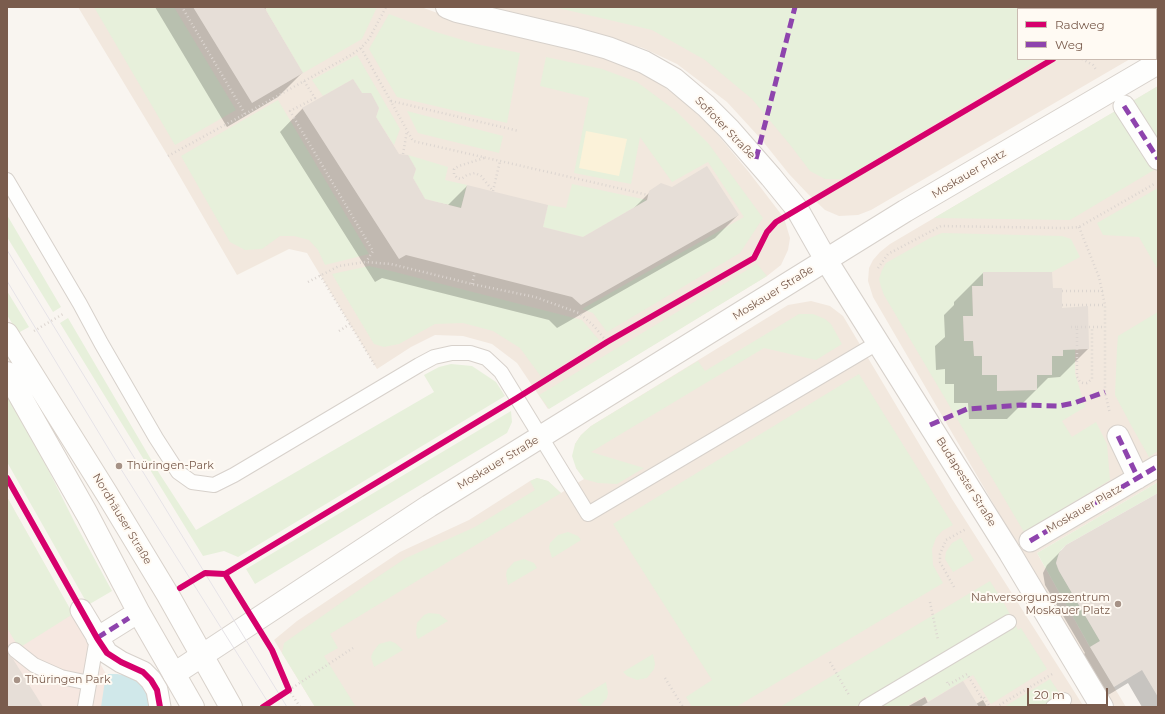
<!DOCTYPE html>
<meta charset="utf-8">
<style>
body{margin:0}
#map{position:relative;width:1165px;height:714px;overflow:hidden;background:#f9f5f0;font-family:Montserrat,sans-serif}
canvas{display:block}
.frame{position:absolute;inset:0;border:8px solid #7a5c4d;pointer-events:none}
.legend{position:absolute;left:1017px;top:8px;width:140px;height:52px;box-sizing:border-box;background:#fffaf3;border:1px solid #cabbb1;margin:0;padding:5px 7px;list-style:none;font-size:12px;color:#7a5c4d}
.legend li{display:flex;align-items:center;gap:8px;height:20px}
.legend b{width:20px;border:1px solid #cabbb1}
.scale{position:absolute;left:1027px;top:688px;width:81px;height:18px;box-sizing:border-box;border:2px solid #7a5c4d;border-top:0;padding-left:5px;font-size:12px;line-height:14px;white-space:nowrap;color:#7a5c4d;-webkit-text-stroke:3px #fffaf3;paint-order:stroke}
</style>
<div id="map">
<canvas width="1165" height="714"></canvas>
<div class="frame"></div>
<ul class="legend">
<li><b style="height:5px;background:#d6006c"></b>Radweg</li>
<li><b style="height:5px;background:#8e44ad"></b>Weg</li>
</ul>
<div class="scale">20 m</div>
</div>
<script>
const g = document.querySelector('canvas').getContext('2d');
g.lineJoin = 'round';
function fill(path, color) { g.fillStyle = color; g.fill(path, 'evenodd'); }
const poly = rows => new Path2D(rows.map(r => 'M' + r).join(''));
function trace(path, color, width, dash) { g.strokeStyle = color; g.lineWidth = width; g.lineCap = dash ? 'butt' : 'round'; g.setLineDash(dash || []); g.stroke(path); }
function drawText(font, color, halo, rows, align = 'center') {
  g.font = font + ' Montserrat,sans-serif'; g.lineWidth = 4; g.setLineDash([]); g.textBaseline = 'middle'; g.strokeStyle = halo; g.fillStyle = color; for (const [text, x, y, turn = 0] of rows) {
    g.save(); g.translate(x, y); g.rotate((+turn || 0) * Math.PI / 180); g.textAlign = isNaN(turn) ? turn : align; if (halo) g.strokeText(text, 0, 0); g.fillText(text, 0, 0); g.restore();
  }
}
fill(poly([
 [78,7,421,7,451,18,613,58,640,70,680,98,713,129,748,171,784,218,790,238,788,250,781,265,767,276,548,409,517,363,492,344,463,336,435,335,411,347,377,369,307,253,289,249,237,275,168,156],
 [491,7,1158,7,1158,43,1156,44,1156,9,1018,9,1018,59,1130,59,871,210,858,215,839,216,825,210,808,194,789,174,761,139,727,102,677,64,643,48,574,28],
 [1158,86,1158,482,1037,553,1090,647,1126,707,1115,707,1029,565,873,297,868,281,869,268,873,260,880,252,890,244],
 [811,301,830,306,843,316,952,499,1084,707,315,707,274,640,297,621,400,552,469,520,530,481,537,478,548,481,561,493,584,479,576,468,575,444,581,435,591,426,788,305]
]), '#f2e8de');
fill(poly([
 [7,497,106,674,117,674,127,676,136,681,150,707,7,707]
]), '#f6e8e1');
fill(poly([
 [94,7,174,7,236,110,175,145],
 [267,7,377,7,362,39,303,73,266,10],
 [554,7,1029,7,1030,9,1018,9,1018,59,1041,59,843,179,825,179,810,171,791,146,752,99,705,60,652,30],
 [389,14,436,32,476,44,520,53,507,123,397,97,369,49],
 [357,55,400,129,394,145,376,117,379,108,371,94,362,93,353,79,323,96,312,80],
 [546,57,602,69,637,82,676,111,708,143,763,218,740,253,607,332,593,313,582,309,744,217,708,162,672,182,640,137,631,184,574,173,589,98,540,86],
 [1158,86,1158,145,1131,102],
 [278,100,369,254,325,265,318,250,309,240,294,236,280,236,262,249,245,250,230,242,181,156],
 [1117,110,1154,170,1070,220,934,218],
 [407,111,503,136,499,153,418,133],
 [408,155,448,167,445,180,467,185,461,208,425,199,413,178,416,169],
 [572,184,647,200,583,237,543,227,548,205,566,208],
 [1158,188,1158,270,1139,237,1103,235,1097,223],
 [7,215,61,307,53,312,7,237],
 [942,233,1062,236,1071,239,1080,257,1052,272,983,272,983,286,972,286,973,316,963,316,964,341,973,341,974,356,982,356,997,375,997,391,1037,390,1037,375,1052,375,1052,356,1063,356,1062,341,1075,349,1075,373,1085,407,1062,421,1072,437,1096,422,1107,444,1110,480,1024,532,884,295,881,287,879,279,882,270,886,263,930,238],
 [757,264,767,276,549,409,539,395],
 [369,266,391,271,582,320,599,340,542,378,520,348,493,331,463,323,435,324,399,344,384,347,374,344,332,274],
 [7,291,29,327,18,333,7,315],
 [1158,312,1158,451,1149,457,1132,427,1115,395,1117,348,1118,336],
 [799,314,813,314,825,319,831,324,842,344,816,360,764,348,591,452,644,468,617,484,598,483,584,479,576,468,572,456,575,444,581,435,591,426,698,361,705,371],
 [68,318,159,473,196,530,434,392,424,375,439,367,451,364,472,366,496,382,505,396,238,557,224,551,203,556,60,323],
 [859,374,953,525,942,531,936,538,932,549,933,565,943,583,736,707,692,707,686,697,712,680,613,524],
 [7,387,75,523,112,591,88,605,7,462],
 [511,411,512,422,507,433,255,584,246,569],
 [537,478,548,481,561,493,330,634,338,648,324,656,356,707,315,707,282,653,284,643,379,576,406,558,475,527,535,490,530,481],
 [1158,482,1158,493,1066,545,1061,550,1058,556,1056,563,1058,569,1100,641,1090,647,1037,553],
 [7,497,73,614,19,648,7,628],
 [568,532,578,536,581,540,552,558,549,548,550,543,558,535],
 [961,538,974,560,953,572,945,559,946,552,952,543],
 [524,559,534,563,537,568,508,585,506,575,507,570,514,562],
 [990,581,1005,605,1018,630,1021,628,1047,669,991,704,973,675,929,701,925,696,905,707,780,707],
 [429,613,439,614,448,621,418,639,416,634,417,623,424,615],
 [390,641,395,643,403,650,374,667,371,657,373,652,379,644],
 [653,654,655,664,654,669,647,678,637,680,627,676,623,672],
 [1050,679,1069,707,1004,707],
 [606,682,608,693,607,698,600,706,584,707,577,700]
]), '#e7f0db');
fill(poly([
 [586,131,627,139,619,176,579,168]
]), '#fbf2d9');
fill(poly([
 [106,674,117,674,127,676,136,681,144,688,148,696,150,707,101,707]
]), '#d0e8ea');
fill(poly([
 [155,7,266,7,265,10,302,73,278,97,227,127],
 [303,108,375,117,424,200,448,205,467,186,541,228,583,238,631,211,650,192,738,215,715,238,557,328,549,320,382,278,375,282,280,132],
 [983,273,1052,289,1061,309,1088,349,1060,377,1048,378,1007,419,969,419,968,403,954,403,954,384,945,384,945,369,936,370,935,346,945,337,944,315,954,305,954,302],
 [1158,494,1158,707,1142,707,1128,683,1100,700,1077,661,1085,653,1045,585,1043,573,1047,565,1061,551],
 [925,697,928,703,976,704,983,700,987,707,907,707]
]), '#0003');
fill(poly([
 [193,7,264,7,303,73,252,103],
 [353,79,362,93,371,93,379,108,376,117,399,154,408,155,416,169,413,178,425,199,461,208,467,185,548,205,543,227,583,237,647,200,649,191,661,183,672,187,707,166,739,215,581,305,572,297,406,255,399,259,302,108],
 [983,272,1052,272,1053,288,1062,288,1062,308,1088,306,1089,349,1063,350,1063,356,1052,356,1052,375,1037,375,1037,390,997,391,997,375,982,375,982,356,974,356,973,341,964,341,963,316,973,316,972,286,983,286],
 [1158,493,1158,697,1142,670,1114,687,1090,647,1100,641,1059,571,1056,563,1059,553,1066,545],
 [7,653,13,659,43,707,7,707],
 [963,681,979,707,920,707]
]), '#e6ded7');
const service = poly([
 [7,180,80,304,101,343,156,438,178,472,192,482,214,485,234,475,419,365,434,357,452,353,470,353,486,358,501,372,588,514,879,342],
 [15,650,34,665,61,677,89,683],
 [85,707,97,638],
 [866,707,1009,622],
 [1053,707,1064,700]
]);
const pedestrian = poly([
 [1124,106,1158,159],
 [1118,436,1138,478],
 [1030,541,1158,466],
 [81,610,107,653,121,662,143,672,151,680,157,690,160,707],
 [97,638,129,618]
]);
const minor = poly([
 [447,7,457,11,576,39,608,48,644,62,674,79,706,106,729,129,771,177,797,209,826,260,1010,553,1102,707]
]);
const tertiary = poly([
 [174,674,429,506,905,211,1158,63]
]);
const secondary = poly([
 [7,334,107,494,168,595,231,707],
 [7,373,87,514,139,613,193,707]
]);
trace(service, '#d7d1cb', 16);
trace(pedestrian, '#d7d1cb', 23);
trace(minor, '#d7d1cb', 24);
trace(tertiary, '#d7d1cb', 24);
trace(secondary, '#d9d2cb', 24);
trace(poly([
 [1039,7,1041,9],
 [361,48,413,141,648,195],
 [1082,59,1093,65,1097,71],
 [304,81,315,98,290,111,373,251,366,262],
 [391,101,519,131],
 [245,114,351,55,361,48,369,39,386,7],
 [403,154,407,131],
 [168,156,245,114,182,7],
 [484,158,459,166,454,169,454,174,457,178,461,179,467,175,475,173,481,176,493,191],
 [493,191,500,161],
 [1079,227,1099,277,1105,305,1105,392,1110,414],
 [878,268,888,254,941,226,1063,228,1079,227,1156,183],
 [320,275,376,367],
 [308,282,339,266,365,262,391,264,472,284,535,297,579,313,594,326,607,342],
 [472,284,475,272],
 [1062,291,1103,291],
 [1062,305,1105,305],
 [1071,327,1077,327,1077,377,1080,382,1083,383,1087,383,1092,379,1092,327],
 [1077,327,1105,327],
 [34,331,63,314],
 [339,331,350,324],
 [954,587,940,562,940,554,946,540,966,529],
 [930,602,938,640],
 [830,662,849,695],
 [665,678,683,707],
 [947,682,948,685,967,674,981,697,983,696,990,707],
 [300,707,289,690,353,648],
 [996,707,1054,673]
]), '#dcd5d0', 2.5, [1, 3]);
trace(service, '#fefefd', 14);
trace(pedestrian, '#fefefd', 21);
trace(minor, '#fefefd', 22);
trace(tertiary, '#fefefd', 22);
trace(secondary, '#fefefd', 22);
trace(poly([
 [7,250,287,707],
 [7,281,119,466,271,707]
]), '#e6e3e7', 1);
trace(poly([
 [1139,9,1142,7],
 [1124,106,1158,159],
 [756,159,795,7],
 [930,425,967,409,1021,405,1059,406,1074,403,1105,392],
 [1118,436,1138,478],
 [1030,541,1158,466],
 [97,638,129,618]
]), '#8e44ad', 5, [10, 5]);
trace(poly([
 [7,478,97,638,107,653,121,662,143,672,151,680,157,690,160,707],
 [225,574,272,650,289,690,263,707],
 [180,588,205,573,225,574,517,398,607,342,754,258,767,232,776,222,1053,59]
]), '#d6006c', 6);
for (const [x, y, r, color] of [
 [119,466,4,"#a69286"],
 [1118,604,4,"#a69286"],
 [17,680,4,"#a69286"]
]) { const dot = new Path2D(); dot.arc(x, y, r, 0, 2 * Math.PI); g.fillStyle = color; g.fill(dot); trace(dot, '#fffaf3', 1.5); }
drawText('11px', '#7a5c4d', '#fffaf3', [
 ["Sofioter Straße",725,128,46],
 ["Moskauer Platz",969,174,-31],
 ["Moskauer Straße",773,293,-32],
 ["Moskauer Straße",498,463,-31],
 ["Budapester Straße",966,482,58],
 ["Moskauer Platz",1084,509,-30],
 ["Nordhäuser Straße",122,519,59]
]);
drawText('11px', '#7a5c4d', '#fffaf3', [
 ["Thüringen-Park",127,466],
 ["Nahversorgungszentrum",1110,598,"right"],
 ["Moskauer Platz",1110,611,"right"],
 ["Thüringen Park",25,680]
], 'left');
</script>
